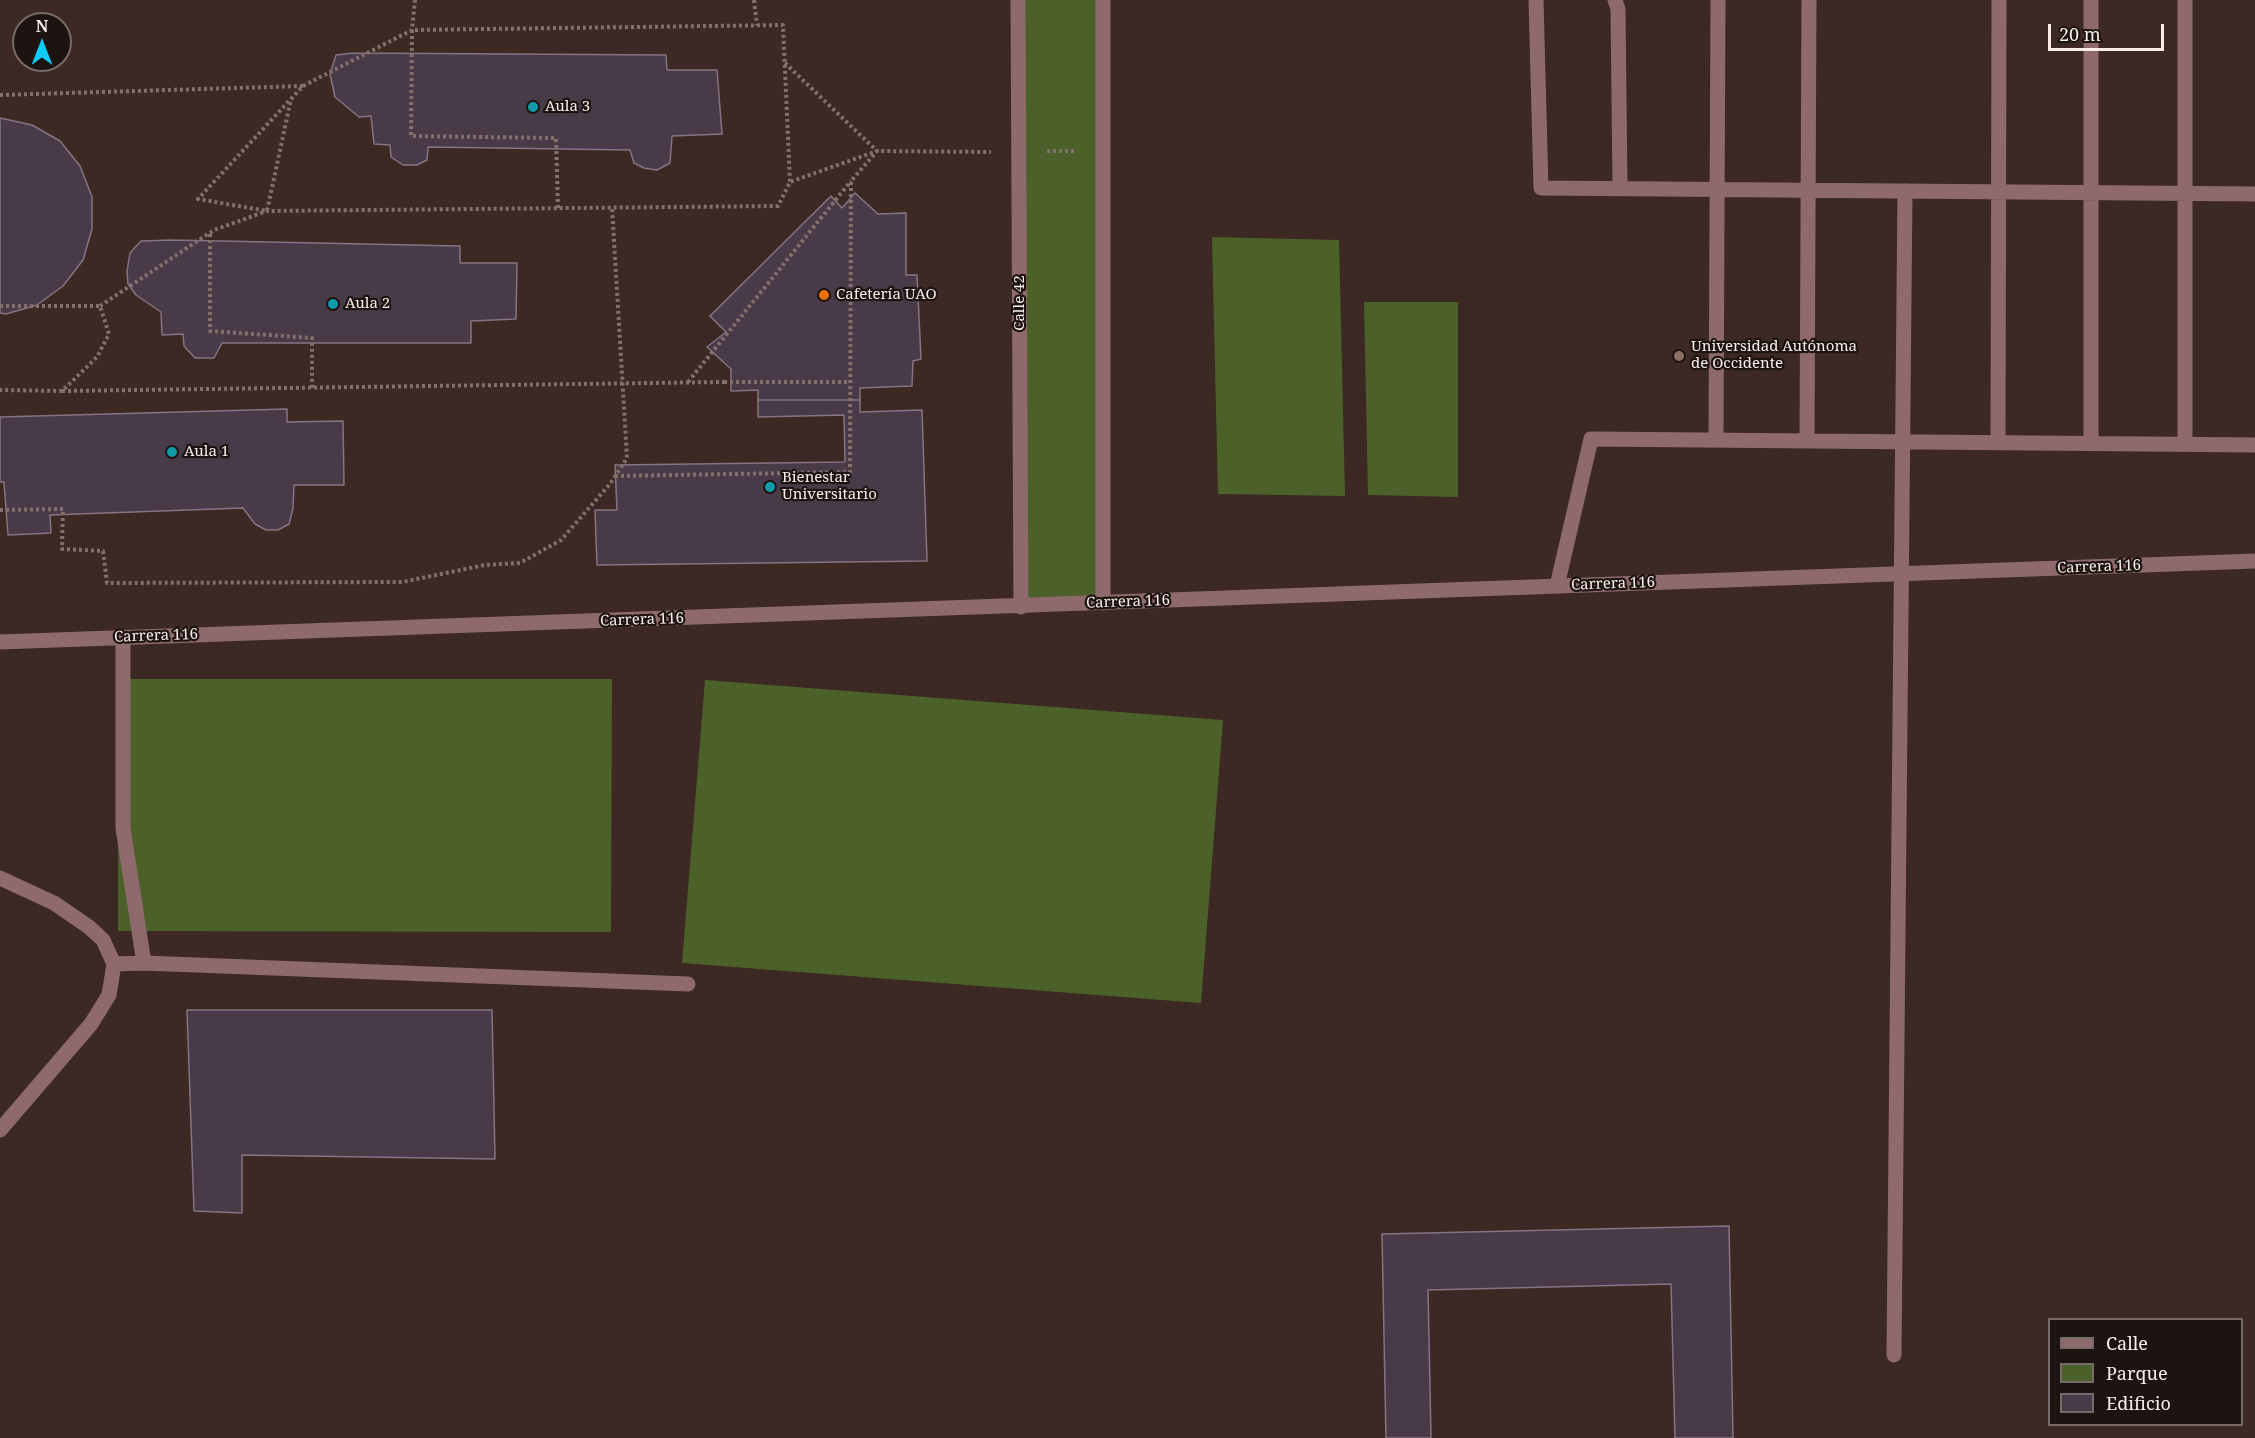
<!DOCTYPE html>
<meta charset="utf-8">
<style>
body{margin:0}
#map{position:relative;width:2255px;height:1438px;overflow:hidden;background:#3c2923;font-family:"Noto Serif",serif}
canvas{display:block}
.legend{position:absolute;left:2048px;top:1318px;width:195px;height:108px;box-sizing:border-box;background:#1d1411;border:2px solid #766b68;margin:0;padding:8px 10px;list-style:none;font-size:18px;color:#fbeeea}
.legend li{display:flex;align-items:center;gap:12px;height:30px}
.legend b{width:30px;border:2px solid #766b68}
.north{position:absolute;left:12px;top:12px;width:60px;height:60px;box-sizing:border-box;background:#1d1411;border:2px solid #766b68;border-radius:50%;rotate:0deg;font-size:16px;font-weight:700;line-height:24px;text-align:center;color:#fbeeea}
.north::after{content:'';display:block;margin:auto;width:21px;height:27px;background:#0dcafa;clip-path:polygon(50% 0,100% 100%,50% 72%,0 100%)}
.scale{position:absolute;left:2048px;top:24px;width:116px;height:27px;box-sizing:border-box;border:3px solid #fbeeea;border-top:0;padding-left:8px;font-size:18px;line-height:21px;white-space:nowrap;color:#fbeeea;-webkit-text-stroke:4px #1d1411;paint-order:stroke}
</style>
<div id="map">
<canvas width="2255" height="1438"></canvas>
<ul class="legend">
<li><b style="height:8px;background:#8e6a6d"></b>Calle</li>
<li><b style="height:16px;background:#4c602a"></b>Parque</li>
<li><b style="height:16px;background:#493a47"></b>Edificio</li>
</ul>
<div class="north">N</div>
<div class="scale">20 m</div>
</div>
<script>
const g = document.querySelector('canvas').getContext('2d');
g.lineJoin = 'round';
function fill(path, color) { g.fillStyle = color; g.fill(path, 'evenodd'); }
const poly = rows => new Path2D(rows.map(r => 'M' + r).join(''));
function trace(path, color, width, dash) { g.strokeStyle = color; g.lineWidth = width; g.lineCap = dash ? 'butt' : 'round'; g.setLineDash(dash || []); g.stroke(path); }
function drawText(font, color, halo, rows, align = 'center') {
  g.font = font + ' "Noto Serif",serif'; g.lineWidth = 4.5; g.setLineDash([]); g.textBaseline = 'middle'; g.strokeStyle = halo; g.fillStyle = color; for (const [text, x, y, turn = 0] of rows) {
    g.save(); g.translate(x, y); g.rotate((+turn || 0) * Math.PI / 180); g.textAlign = isNaN(turn) ? turn : align; if (halo) g.strokeText(text, 0, 0); g.fillText(text, 0, 0); g.restore();
  }
}
fill(poly([
 [1018,0,1103,0,1103,603,1021,607],
 [1212,237,1339,240,1345,496,1218,494],
 [1364,302,1458,302,1458,497,1368,495],
 [118,679,612,679,611,932,118,931],
 [705,680,1223,720,1201,1003,682,963]
]), '#4c602a');
const building = poly([
 [353,53,666,55,667,70,717,70,722,134,672,136,670,163,657,170,644,168,634,163,630,150,428,147,427,160,417,165,403,165,391,157,390,145,374,144,371,116,359,117,335,97,330,74,336,55,353,53],
 [0,118,32,125,60,141,80,166,92,197,92,229,83,260,63,286,37,305,6,314,0,313,0,118],
 [855,193,878,214,906,213,906,275,917,275,921,359,913,361,912,386,860,388,860,400,758,400,758,390,731,391,731,369,707,347,726,332,710,316,831,196,842,208,855,193],
 [172,240,460,246,460,263,517,263,516,319,471,321,471,343,222,343,214,358,195,358,184,346,183,334,162,335,161,312,136,295,128,284,127,271,130,253,141,241,172,240],
 [758,400,860,400,860,412,922,410,927,561,597,565,595,510,617,510,615,465,845,462,844,415,758,417,758,400],
 [287,409,287,422,343,421,344,485,294,485,293,508,289,524,278,530,266,530,255,524,243,508,50,515,51,533,8,535,4,482,0,482,0,417,287,409],
 [187,1010,492,1010,495,1159,242,1155,242,1213,194,1211,187,1010],
 [1729,1226,1733,1438,1675,1438,1671,1284,1428,1290,1431,1438,1386,1438,1382,1234,1729,1226]
]);
fill(building, '#493a47');
trace(building, '#857483', 1.5);
trace(poly([
 [754,0,757,25],
 [303,86,412,30,415,0],
 [0,95,303,86,198,199,267,211,291,99],
 [1047,151,1075,151],
 [558,208,556,138,411,136,412,30,783,25,790,182],
 [210,234,210,331,312,338,312,389],
 [0,306,100,306,109,334,97,357,62,391,0,390],
 [100,306,214,230,267,211,778,206,790,182,877,151,785,63],
 [688,382,851,181],
 [724,382,850,382],
 [62,391,724,382],
 [615,476,850,472,851,181,877,151,991,152],
 [0,510,63,509,62,549,103,551,107,583,402,582,485,565,520,563,561,540,610,484,627,458,612,207]
]), '#81706b', 4, [3, 3]);
trace(poly([
 [1536,0,1541,188,2255,194],
 [1615,0,1618,9,1620,188],
 [2091,0,2091,443],
 [1716,439,1718,0],
 [1807,440,1809,0],
 [1998,442,1999,0],
 [2185,444,2185,0],
 [1557,586,1591,439,2255,445],
 [123,637,123,828,144,963],
 [0,878,54,903,89,927,103,940,114,964,109,995,91,1024,0,1130],
 [114,964,144,963,688,984],
 [1894,1355,1905,191]
]), '#8e6a6d', 15);
trace(poly([
 [1018,0,1021,607],
 [1103,0,1103,603],
 [0,642,2255,561]
]), '#8e6a6d', 15);
for (const [x, y, r, color] of [
 [533,107,6,"#0f9aa8"],
 [824,295,6,"#e8710a"],
 [333,304,6,"#0f9aa8"],
 [1679,356,6,"#8d6e63"],
 [172,452,6,"#0f9aa8"],
 [770,487,6,"#0f9aa8"]
]) { const dot = new Path2D(); dot.arc(x, y, r, 0, 2 * Math.PI); g.fillStyle = color; g.fill(dot); trace(dot, '#1d1411', 2); }
drawText('15px', '#fbeeea', '#1d1411', [
 ["Aula 3",545,107],
 ["Cafetería UAO",836,295],
 ["Aula 2",345,304],
 ["Universidad Autónoma",1691,347],
 ["de Occidente",1691,364],
 ["Aula 1",184,452],
 ["Bienestar",782,478],
 ["Universitario",782,495]
], 'left');
drawText('15px', '#fbeeea', '#1d1411', [
 ["Calle 42",1020,303,-90],
 ["Carrera 116",2099,567,-2],
 ["Carrera 116",1613,584,-2],
 ["Carrera 116",1128,602,-2],
 ["Carrera 116",642,620,-2],
 ["Carrera 116",156,636,-2]
]);
</script>
